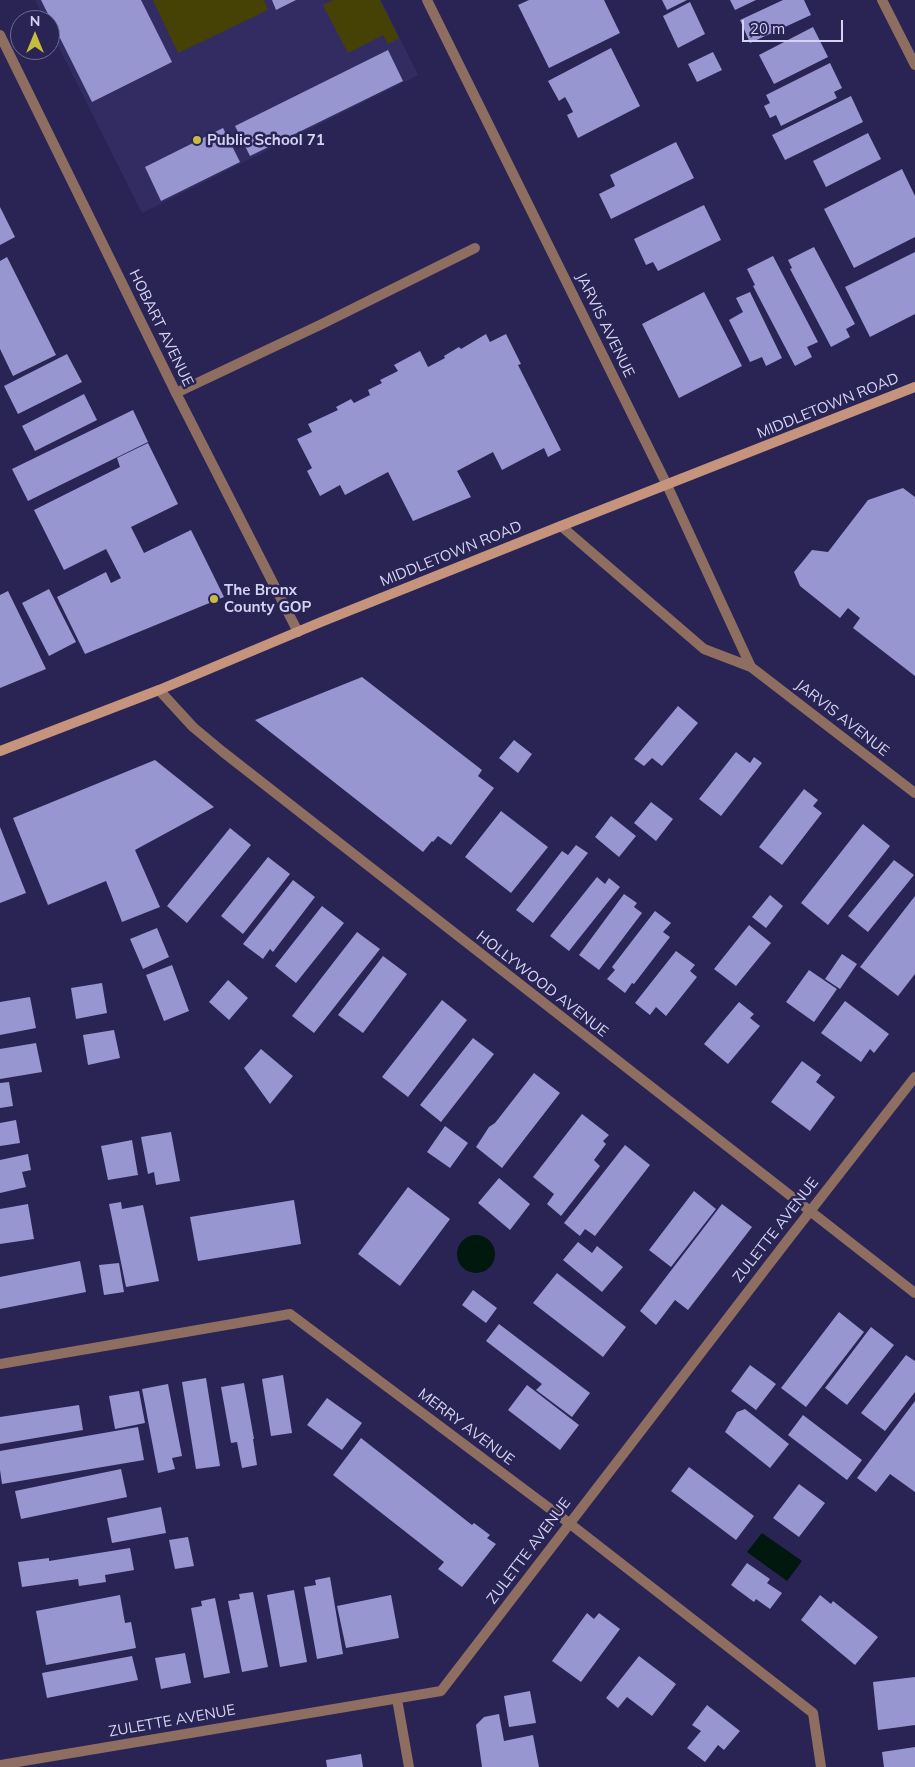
<!DOCTYPE html>
<style>
body{margin:0}
#map{position:relative;width:915px;height:1767px;overflow:hidden;background:#292454;font-family:Mulish,sans-serif}
canvas{display:block}
.north{position:absolute;left:10px;top:10px;width:50px;height:50px;box-sizing:border-box;background:#292454;border:1px solid #6d6a94;border-radius:50%;rotate:0deg;font-size:14px;font-weight:700;line-height:20px;text-align:center;color:#d3d4f3}
.north::after{content:'';display:block;margin:auto;width:18px;height:22px;background:#c6bc3d;clip-path:polygon(50% 0,100% 100%,50% 72%,0 100%)}
.scale{position:absolute;left:742px;top:20px;width:101px;height:22px;box-sizing:border-box;border:2px solid #d3d4f3;border-top:0;padding-left:6px;font-size:15px;line-height:18px;white-space:nowrap;color:#d3d4f3;-webkit-text-stroke:4px #292454;paint-order:stroke}
</style>
<div id="map">
<canvas width="915" height="1767"></canvas>
<div class="north">N</div>
<div class="scale">20 m</div>
</div>
<script>
const g = document.querySelector('canvas').getContext('2d');
g.lineJoin = 'round';
function fill(path, color) { g.fillStyle = color; g.fill(path, 'evenodd'); }
const poly = rows => new Path2D(rows.map(r => 'M' + r).join(''));
function trace(path, color, width, dash) { g.strokeStyle = color; g.lineWidth = width; g.lineCap = dash ? 'butt' : 'round'; g.setLineDash(dash || []); g.stroke(path); }
function drawText(font, color, halo, rows, align = 'center') {
  g.font = font + ' Mulish,sans-serif'; g.lineWidth = 5; g.setLineDash([]); g.textBaseline = 'middle'; g.strokeStyle = halo; g.fillStyle = color; for (const [text, x, y, turn = 0] of rows) {
    g.save(); g.translate(x, y); g.rotate((+turn || 0) * Math.PI / 180); g.textAlign = isNaN(turn) ? turn : align; if (halo) g.strokeText(text, 0, 0); g.fillText(text, 0, 0); g.restore();
  }
}
fill(poly([
 [35,0,381,0,418,75,142,213,50,30,50,20,45,20]
]), '#322c63');
fill(poly([
 [153,0,264,0,268,10,178,53],
 [333,0,380,0,399,38,388,44,383,35,348,53,323,5]
]), '#464205');
fill(poly([
 '457 1254a19 19 0 1 1 38 0a19 19 0 1 1-38 0Z',
 [762,1533,802,1561,787,1581,747,1552]
]), '#00180e');
fill(poly([
 [41,0,141,0,172,62,92,102],
 [272,0,296,0,276,10],
 [529,0,604,0,620,33,549,68,518,5],
 [662,0,687,0,667,10],
 [730,0,756,0,735,10],
 [783,0,804,0,811,15,750,43,740,20],
 [690,2,705,34,678,48,663,16],
 [813,27,828,57,774,84,759,55],
 [611,48,640,106,578,138,567,115,573,112,569,104,565,97,559,101,548,81],
 [388,50,403,81,250,156,235,126],
 [713,52,722,70,697,82,688,64],
 [830,63,842,88,834,92,837,98,781,126,776,115,770,118,764,106,770,103,766,95],
 [851,96,863,122,785,160,772,135],
 [223,128,240,162,161,201,145,167],
 [868,133,881,159,826,187,813,161],
 [676,142,694,178,611,219,599,194,615,186,610,175],
 [902,169,915,196,915,237,854,268,824,209],
 [704,205,721,240,658,271,653,262,646,265,634,239],
 [0,207,15,237,0,245],
 [814,247,855,324,846,329,850,337,831,347,790,269,792,268,788,260],
 [915,252,915,314,870,337,845,287],
 [773,256,818,342,807,347,812,357,795,366,753,286,755,285,747,269],
 [7,257,56,355,13,376,0,349,0,261],
 [704,292,742,366,679,398,642,324],
 [750,292,782,358,766,366,762,357,750,362,729,320,743,312,736,298],
 [486,334,490,342,506,334,521,364,518,365,561,450,548,457,544,448,502,470,493,452,457,471,471,497,413,521,388,472,345,495,340,485,320,496,307,471,312,468,297,439,312,432,308,424,338,410,336,407,351,399,354,403,370,395,368,390,382,383,380,380,398,371,394,365,420,351,428,367,445,358,444,356,459,347,461,349],
 [67,354,82,382,18,414,4,386],
 [84,394,97,420,35,451,22,426],
 [133,410,148,442,28,501,12,469],
 [148,443,178,504,131,527,144,553,191,530,224,597,85,654,57,597,106,572,111,583,121,578,106,549,64,570,34,510,120,467,117,458],
 [903,488,915,497,915,676,853,628,860,618,848,608,840,618,800,586,794,572,812,550,828,552,868,500],
 [49,589,76,642,49,656,22,603],
 [8,591,46,669,0,688,0,595],
 [362,677,482,770,478,776,494,788,451,845,438,836,433,842,432,841,423,852,255,720],
 [678,706,698,723,662,766,652,758,644,766,634,759],
 [514,740,532,754,518,773,499,758],
 [736,752,750,763,754,757,762,763,721,816,699,799],
 [155,760,214,807,135,850,160,907,122,922,106,881,48,905,13,818],
 [804,789,818,800,813,806,822,813,782,865,759,847],
 [651,802,673,819,656,841,634,823],
 [501,811,548,847,511,893,465,857],
 [611,816,636,836,619,857,595,837],
 [863,824,890,846,828,925,801,903],
 [0,827,26,893,0,903],
 [230,828,251,845,187,923,167,906],
 [576,845,588,853,533,923,516,910,562,851,568,855],
 [268,857,290,874,243,934,221,916],
 [894,860,914,875,868,932,848,916],
 [597,877,605,884,609,878,620,887,569,951,550,936],
 [293,880,315,897,273,952,270,949,263,959,243,944],
 [624,894,637,903,634,907,642,913,599,970,579,955],
 [770,895,783,906,766,928,752,917],
 [915,896,915,974,898,996,860,967],
 [322,906,344,923,296,983,275,966],
 [655,911,671,923,663,932,670,937,634,984,632,983,625,993,607,979,615,970,612,967],
 [749,925,771,943,736,986,714,969],
 [157,928,169,957,143,969,130,939],
 [357,932,380,949,314,1033,292,1016],
 [676,951,695,965,690,971,697,977,666,1016,656,1007,650,1015,635,1003],
 [842,954,857,964,840,989,825,979],
 [383,956,407,974,363,1033,338,1015],
 [172,965,189,1011,164,1021,146,975],
 [809,970,837,989,814,1022,786,1002],
 [228,980,248,998,229,1020,209,1002],
 [102,983,107,1013,76,1019,71,988],
 [30,997,36,1028,0,1035,0,1002],
 [442,1000,467,1020,408,1097,382,1077],
 [845,1001,889,1034,874,1053,870,1049,861,1062,821,1033],
 [739,1002,754,1014,750,1018,760,1026,728,1064,704,1044],
 [114,1030,120,1058,88,1065,83,1035],
 [473,1038,494,1054,441,1122,420,1105],
 [36,1043,42,1072,0,1079,0,1049],
 [261,1049,293,1076,270,1104,244,1068],
 [802,1061,821,1075,816,1082,835,1097,810,1131,771,1102],
 [534,1073,560,1093,502,1168,476,1147,489,1127,495,1123],
 [9,1082,13,1106,0,1108,0,1083],
 [582,1114,609,1135,603,1141,606,1144,594,1160,600,1166,561,1216,547,1204,554,1194,533,1177],
 [16,1120,20,1143,0,1146,0,1123],
 [445,1126,468,1143,450,1168,427,1152],
 [171,1132,180,1181,156,1185,154,1172,148,1174,141,1137],
 [132,1140,138,1175,108,1180,101,1146],
 [625,1145,650,1165,595,1236,585,1229,580,1236,564,1223],
 [28,1154,31,1170,22,1172,26,1187,0,1193,0,1160],
 [499,1178,530,1204,510,1230,478,1203],
 [408,1187,450,1219,400,1286,358,1254],
 [694,1191,716,1209,671,1267,649,1250],
 [294,1200,301,1244,198,1261,190,1217],
 [121,1202,122,1209,143,1205,159,1281,126,1287,109,1204],
 [28,1204,34,1239,0,1244,0,1209],
 [722,1204,752,1227,688,1310,675,1300,656,1325,640,1311],
 [578,1242,592,1253,597,1246,623,1267,602,1292,563,1260],
 [80,1261,86,1292,0,1309,0,1277],
 [119,1263,124,1292,104,1295,99,1265],
 [557,1273,626,1327,603,1357,533,1303],
 [473,1290,497,1308,486,1323,462,1305],
 [839,1312,864,1332,806,1407,781,1388],
 [499,1324,590,1393,572,1417,536,1390,542,1384,486,1341],
 [871,1327,894,1345,847,1405,825,1388],
 [906,1355,915,1361,915,1392,885,1431,861,1413],
 [750,1365,776,1384,756,1410,731,1391],
 [283,1375,292,1433,271,1436,262,1379],
 [206,1378,220,1466,196,1469,182,1382],
 [244,1383,254,1439,253,1439,257,1465,242,1468,237,1442,231,1443,221,1387],
 [168,1384,182,1456,172,1458,175,1469,158,1473,142,1389],
 [527,1385,579,1425,560,1450,508,1410],
 [139,1391,145,1423,115,1429,109,1396],
 [327,1398,362,1423,342,1450,307,1425],
 [915,1401,915,1492,890,1474,876,1492,857,1478],
 [79,1405,83,1430,0,1444,0,1417],
 [745,1409,789,1444,770,1468,725,1432,737,1412],
 [803,1415,862,1460,847,1480,788,1435],
 [138,1427,144,1460,2,1484,0,1470,0,1451],
 [361,1438,472,1525,474,1523,490,1535,487,1538,496,1544,462,1587,438,1569,444,1562,333,1475],
 [689,1467,754,1516,736,1540,671,1491],
 [121,1469,127,1497,21,1519,15,1491],
 [799,1484,825,1503,799,1537,773,1518],
 [161,1507,166,1533,112,1543,107,1518],
 [188,1537,194,1566,175,1569,169,1540],
 [130,1548,134,1570,105,1575,106,1582,79,1586,78,1579,22,1587,18,1562,49,1558,49,1561],
 [747,1563,770,1579,767,1583,782,1593,770,1609,756,1599,754,1602,731,1585],
 [330,1577,343,1654,317,1659,304,1587,316,1585,315,1580],
 [294,1590,307,1662,280,1667,267,1595],
 [253,1592,268,1667,242,1672,228,1601,240,1599,239,1594],
 [120,1595,125,1623,131,1622,136,1648,46,1665,36,1611],
 [391,1595,399,1638,346,1648,337,1606],
 [820,1595,831,1604,833,1601,878,1637,855,1665,801,1620],
 [215,1598,230,1673,204,1678,191,1608,202,1606,201,1601],
 [587,1613,594,1619,599,1613,620,1629,581,1682,552,1661],
 [185,1653,191,1683,161,1689,155,1658],
 [132,1656,138,1680,47,1698,42,1673],
 [639,1656,676,1684,652,1716,627,1697,618,1708,606,1698],
 [915,1677,915,1725,878,1730,873,1682],
 [530,1691,536,1723,509,1727,504,1696],
 [707,1705,740,1731,724,1750,718,1745,705,1762,687,1748,701,1731,692,1725],
 [499,1714,504,1741,533,1735,539,1767,482,1767,476,1725,484,1717],
 [915,1747,915,1767,884,1767,882,1752],
 [361,1754,363,1767,327,1767,326,1760]
]), '#9796d0');
trace(poly([
 [176,393,322,324,475,248]
]), '#8e6e60', 10);
trace(poly([
 [427,0,667,485,751,667],
 [882,0,915,65],
 [0,35,176,393,298,632],
 [561,526,704,649,751,667,915,793],
 [159,690,193,727,223,752,915,1293],
 [0,1364,290,1314,569,1523,813,1713,821,1767],
 [397,1699,409,1767],
 [0,1765,441,1691,790,1237,915,1077]
]), '#8e6e60', 10);
trace(poly([
 [0,751,159,690,321,622,561,526,915,387]
]), '#c6937c', 10);
for (const [x, y, r, color] of [
 [197,140,5,"#c6bc3d"],
 [214,599,5,"#c6bc3d"]
]) { const dot = new Path2D(); dot.arc(x, y, r, 0, 2 * Math.PI); g.fillStyle = color; g.fill(dot); trace(dot, '#292454', 2); }
drawText('bold 15px', '#d3d4f3', '#292454', [
 ["Public School 71",207,140],
 ["The Bronx",224,590],
 ["County GOP",224,607]
], 'left');
drawText('15px', '#d3d4f3', '#292454', [
 ["JARVIS AVENUE",605,325,64],
 ["HOBART AVENUE",161,328,64],
 ["MIDDLETOWN ROAD",828,406,-22],
 ["MIDDLETOWN ROAD",451,554,-22],
 ["JARVIS AVENUE",842,718,38],
 ["HOLLYWOOD AVENUE",542,984,38],
 ["ZULETTE AVENUE",776,1230,-52],
 ["MERRY AVENUE",466,1427,37],
 ["ZULETTE AVENUE",529,1551,-53],
 ["ZULETTE AVENUE",172,1721,-10]
]);
</script>
